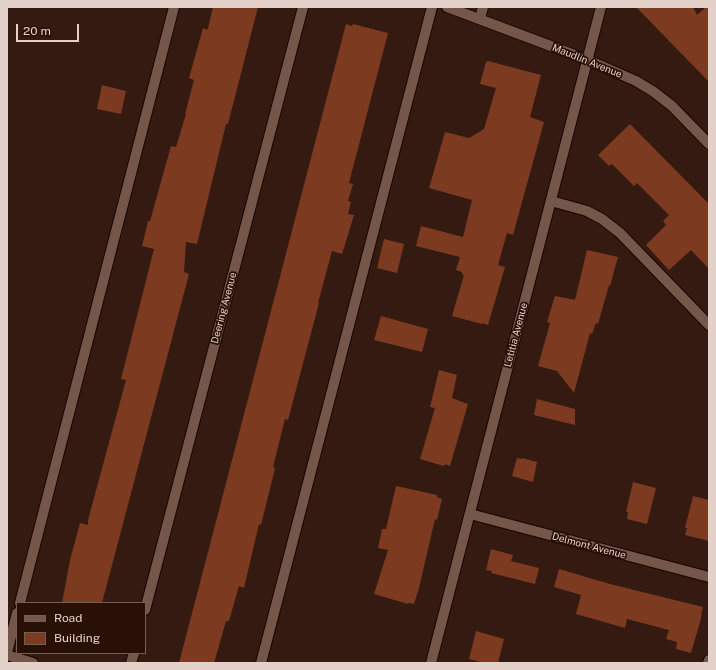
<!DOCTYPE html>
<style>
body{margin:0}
#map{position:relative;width:716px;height:670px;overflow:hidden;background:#341a10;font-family:"Public Sans",sans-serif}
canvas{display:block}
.frame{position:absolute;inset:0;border:8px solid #e3d1ca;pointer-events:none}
.legend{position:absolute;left:16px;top:602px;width:130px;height:52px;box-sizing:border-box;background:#291007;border:1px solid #735d55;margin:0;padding:5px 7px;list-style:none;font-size:12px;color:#e3d1ca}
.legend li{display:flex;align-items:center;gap:8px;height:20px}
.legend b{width:20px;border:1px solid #735d55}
.scale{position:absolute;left:16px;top:24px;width:63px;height:18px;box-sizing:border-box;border:2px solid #e3d1ca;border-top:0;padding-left:5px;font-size:12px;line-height:14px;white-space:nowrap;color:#e3d1ca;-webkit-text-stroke:3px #291007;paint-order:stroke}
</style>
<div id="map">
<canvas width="716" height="670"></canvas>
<div class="frame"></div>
<ul class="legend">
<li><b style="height:5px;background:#75564a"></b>Road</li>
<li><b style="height:11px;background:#7c3b20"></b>Building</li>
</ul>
<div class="scale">20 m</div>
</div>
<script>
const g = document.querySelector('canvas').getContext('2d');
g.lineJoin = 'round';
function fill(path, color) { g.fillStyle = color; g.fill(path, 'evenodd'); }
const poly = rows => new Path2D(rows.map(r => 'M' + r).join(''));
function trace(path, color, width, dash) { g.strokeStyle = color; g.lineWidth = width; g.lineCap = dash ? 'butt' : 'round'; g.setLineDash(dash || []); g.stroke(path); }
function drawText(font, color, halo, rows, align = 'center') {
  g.font = font + ' "Public Sans",sans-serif'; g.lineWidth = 3.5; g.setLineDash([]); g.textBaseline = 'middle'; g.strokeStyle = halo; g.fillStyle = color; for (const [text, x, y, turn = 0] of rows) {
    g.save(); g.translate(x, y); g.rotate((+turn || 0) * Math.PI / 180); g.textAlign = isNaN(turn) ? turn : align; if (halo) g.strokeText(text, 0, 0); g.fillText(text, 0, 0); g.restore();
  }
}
fill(poly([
 [213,7,258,7,228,124,226,124,197,244,186,242,184,272,189,274,102,603,62,603,70,560,80,523,88,525,88,520,126,380,121,379,154,249,142,246,148,221,150,221,171,146,176,147,186,114,185,114,194,80,189,78,203,28,207,30,208,28],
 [636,7,693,7,697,15,706,7,709,7,709,82],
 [346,24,352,26,353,24,388,33,349,183,353,184,348,201,351,202,348,214,354,215,342,254,332,251,318,303,319,303,288,420,285,419,273,467,275,468,268,497,261,525,259,524,244,588,239,586,229,621,226,621,214,663,179,663],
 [488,61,541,75,530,117,544,122,513,235,507,233,498,265,505,267,488,325,482,323,482,324,452,316,464,275,462,274,462,272,456,270,460,257,416,246,421,226,463,237,472,200,429,188,445,132,469,138,484,129,496,88,480,84,486,62],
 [102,85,126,91,121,114,97,109],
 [630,124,709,204,709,269,691,250,669,270,646,245,666,225,663,221,669,215,637,183,634,186,612,164,609,166,598,155],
 [384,239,404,244,397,273,377,268],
 [587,250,618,257,610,286,609,285,598,324,596,323,592,334,590,333,574,393,557,371,538,366,550,323,547,322,555,296,575,300],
 [381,316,428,329,422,352,374,340],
 [439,370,457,375,452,398,468,404,450,466,445,464,444,466,420,459,435,408,430,407],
 [537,399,575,409,575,425,534,415],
 [517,458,522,459,522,458,537,462,533,482,512,476],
 [633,482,656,488,647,524,627,519,628,512,626,512],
 [396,486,437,495,437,497,442,499,437,520,435,519,419,588,414,604,409,603,408,604,374,594,388,550,378,548,382,529,386,529],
 [693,496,709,500,709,541,685,535,687,528,685,528],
 [491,549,513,555,511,561,539,568,535,584,491,573,492,571,486,570],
 [559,569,610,584,703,607,701,614,702,615,691,653,676,649,677,642,666,639,669,630,627,619,625,628,576,614,581,595,554,587],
 [476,631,504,639,498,663,484,663,469,659]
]), '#7c3b20');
const lane = poly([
 [480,19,483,7],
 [551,201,587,211,602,219,620,233,709,325],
 [20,603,174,7],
 [7,652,17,613],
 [7,655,33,663],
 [261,663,432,7],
 [708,663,709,660]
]);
const street = poly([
 [447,7,588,60,636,81,654,92,672,106,709,144],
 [470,514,709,577],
 [145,610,303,7],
 [131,663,134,653],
 [431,663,601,7]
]);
trace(lane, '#1a0400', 12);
trace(street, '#1a0400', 12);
trace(lane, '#75564a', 10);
trace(street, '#75564a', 10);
drawText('10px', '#e3d1ca', '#291007', [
 ["Maudlin Avenue",587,61,22],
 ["Deering Avenue",224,308,-75],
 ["Letitia Avenue",516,335,-75],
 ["Delmont Avenue",589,546,15]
]);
</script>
